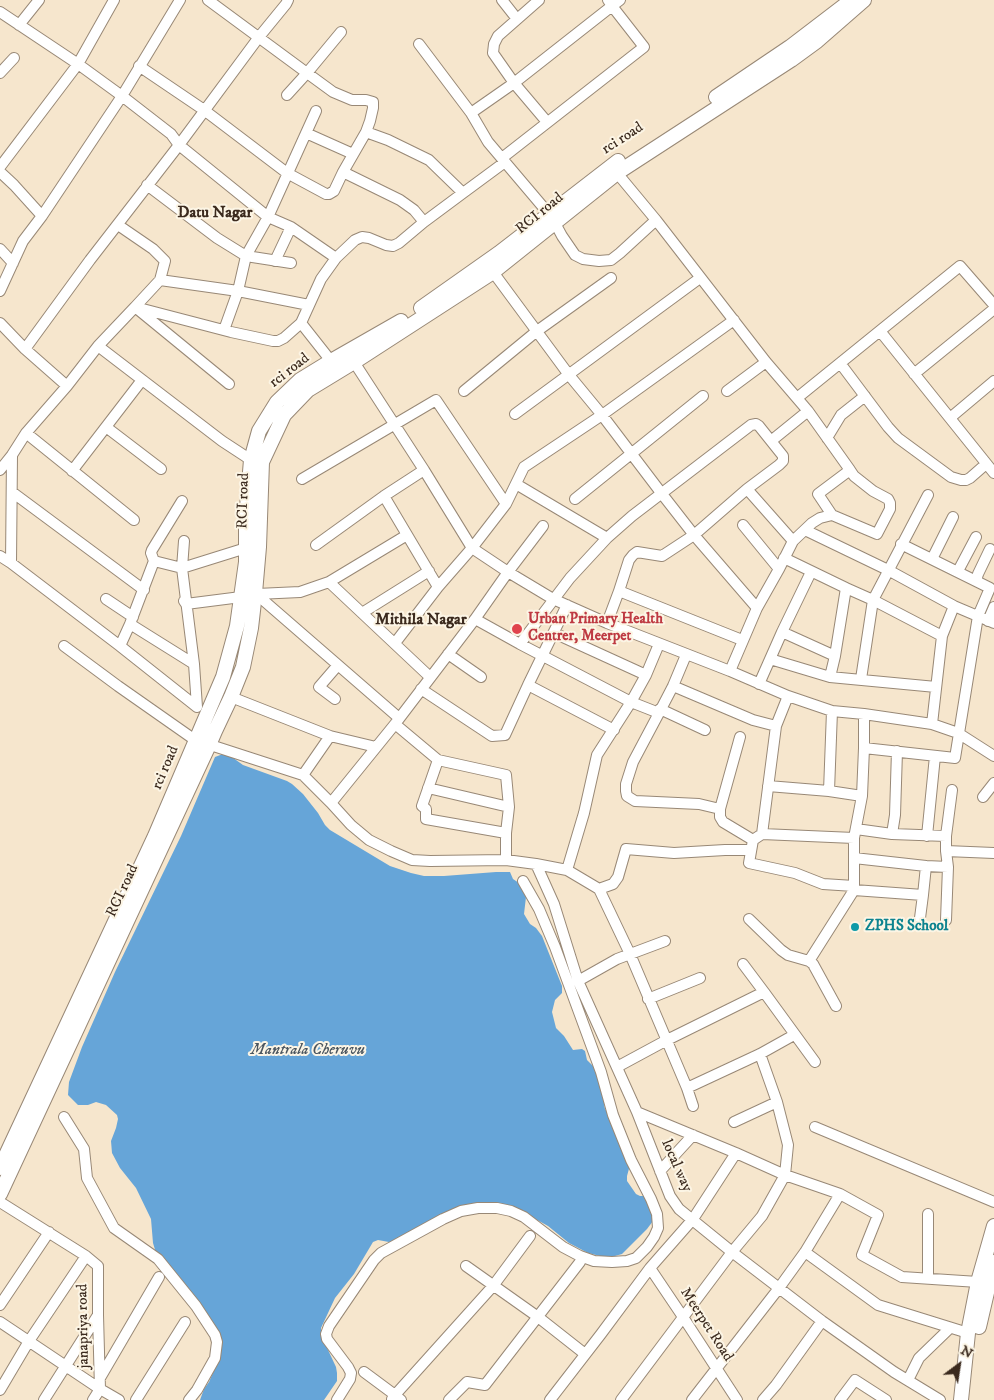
<!DOCTYPE html>
<style>
body{margin:0}
#map{position:relative;width:994px;height:1400px;overflow:hidden;background:#f6e6cd;font-family:"IM FELL DW Pica",serif}
canvas{display:block}
.north{position:absolute;left:934px;top:1340px;width:50px;height:50px;-webkit-text-stroke:4px #fcf5e5;paint-order:stroke;rotate:31deg;font-size:14px;font-weight:700;line-height:20px;text-align:center;color:#3b2a1e}
.north::after{content:'';display:block;margin:auto;width:18px;height:22px;background:#3b2a1e;clip-path:polygon(50% 0,100% 100%,50% 72%,0 100%)}
</style>
<div id="map">
<canvas width="994" height="1400"></canvas>
<div class="north">N</div>
</div>
<script>
const g = document.querySelector('canvas').getContext('2d');
g.lineJoin = 'round';
function fill(path, color) { g.fillStyle = color; g.fill(path, 'evenodd'); }
const poly = rows => new Path2D(rows.map(r => 'M' + r).join(''));
function trace(path, color, width, dash) { g.strokeStyle = color; g.lineWidth = width; g.lineCap = dash ? 'butt' : 'round'; g.setLineDash(dash || []); g.stroke(path); }
function drawText(font, color, halo, rows, align = 'center') {
  g.font = font + ' "IM FELL DW Pica",serif'; g.lineWidth = 4; g.setLineDash([]); g.textBaseline = 'middle'; g.strokeStyle = halo; g.fillStyle = color; for (const [text, x, y, turn = 0] of rows) {
    g.save(); g.translate(x, y); g.rotate((+turn || 0) * Math.PI / 180); g.textAlign = isNaN(turn) ? turn : align; if (halo) g.strokeText(text, 0, 0); g.fillText(text, 0, 0); g.restore();
  }
}
fill(poly([
 [223,754,229,755,243,765,287,781,292,784,303,794,318,813,325,825,330,830,390,866,411,873,424,876,444,876,496,872,510,872,513,879,522,885,526,897,524,914,530,924,536,928,542,936,562,986,562,993,555,1000,552,1012,556,1028,564,1036,573,1050,582,1049,585,1051,587,1060,595,1068,606,1099,604,1104,605,1109,612,1117,630,1165,627,1176,627,1181,636,1194,640,1196,645,1196,654,1212,653,1221,647,1229,622,1254,615,1256,604,1257,588,1253,569,1243,548,1226,530,1216,462,1209,449,1211,441,1216,397,1241,389,1242,378,1240,373,1242,354,1274,335,1298,321,1328,321,1335,336,1367,337,1373,337,1381,324,1400,200,1400,204,1389,209,1382,220,1356,219,1337,156,1253,153,1243,151,1219,136,1188,120,1168,112,1153,111,1141,116,1128,118,1119,117,1115,106,1105,96,1102,88,1105,78,1105,68,1095,69,1082,82,1047,115,972,181,836,215,757]
]), '#66a5d8');
const street = poly([
 [208,0,307,73,341,32],
 [502,0,517,19],
 [539,0,498,36,494,44,493,53,514,83,547,122],
 [608,0,612,6,514,83,471,113,488,142,549,214,555,223,562,236,575,255,583,259,599,261,611,260,620,253,656,220],
 [0,12,78,64,122,96,171,134,179,145,268,217,291,227,336,258],
 [19,25,39,0],
 [419,44,471,113],
 [139,66,204,110,287,173,326,194,329,194,334,191,343,172,366,132,370,121,373,108,373,102,366,100,352,100,333,92,307,73,287,95],
 [0,73,14,58],
 [366,132,388,140,429,160,463,193,505,162],
 [306,133,353,154],
 [502,158,644,47,612,6,620,0],
 [0,167,78,64,114,0],
 [0,172,14,185,42,216],
 [343,172,400,200,414,210,424,222,463,193],
 [617,173,656,220,766,362,808,411,850,470,854,476,873,491,888,499,890,503,890,509,877,534,832,515,818,494,850,470],
 [147,185,217,238,246,256,268,217,316,111],
 [118,225,153,249,165,261,160,280,135,307,229,384],
 [0,249,13,263],
 [275,261,291,227],
 [493,272,569,375,602,415,662,494,694,535,757,608],
 [160,280,238,291,309,305],
 [0,291,23,241,42,216,122,96,180,0],
 [0,323,25,349,67,386],
 [301,323,331,361],
 [224,330,238,291,246,256,291,263],
 [880,331,994,473],
 [98,346,222,441,251,460,257,461],
 [25,349,90,260,179,145,259,37,286,4,288,0],
 [354,362,424,470,472,548,508,572,543,526],
 [840,363,888,427,898,438,951,477,961,480,966,480,970,478,986,464],
 [914,374,994,309],
 [464,391,537,331,611,278],
 [727,391,766,362],
 [797,398,960,266,994,305],
 [515,414,700,278],
 [950,418,994,381],
 [106,427,161,469],
 [26,433,134,520],
 [827,438,841,415,865,396],
 [0,470,12,455],
 [72,471,142,380],
 [302,479,436,400,506,504],
 [516,484,607,538],
 [747,489,793,541],
 [12,492,144,590],
 [384,496,438,587],
 [575,499,703,396],
 [743,525,779,569],
 [805,530,888,570,954,606,994,623],
 [184,541,182,568,194,664,197,707],
 [316,545,384,496,424,470],
 [0,556,11,563,120,646,130,624,154,561,182,568,246,548],
 [932,559,953,517],
 [154,561,151,553,152,550,182,501],
 [11,563,12,455,26,433,67,386,98,346,135,307,231,332,273,341,278,341,284,338,301,323,321,279,336,258,355,240,362,237,369,238,386,245,393,246,399,243,424,222],
 [958,571,976,537],
 [976,581,978,574,990,549],
 [329,582,430,677],
 [846,588,873,600,942,636],
 [619,591,629,560,633,555,637,552,662,556,694,535,747,489,779,465,783,461,783,456,771,441,808,411],
 [255,593,399,718],
 [257,594,300,592,329,582,407,535],
 [106,599,133,617],
 [184,601,186,604,241,597],
 [362,613,429,571],
 [475,619,520,644,570,578,607,538,632,516,751,425,756,424,759,426,771,441],
 [988,621,994,607],
 [607,623,619,591,742,640],
 [130,624,194,664],
 [782,632,835,656,846,588,784,558],
 [554,633,646,675],
 [395,643,438,587,472,548,506,504,524,467,602,415,734,320],
 [520,644,631,702,659,713,673,686,686,655],
 [64,646,118,686,195,740,303,775,331,803,395,724,475,619,508,572,553,599,607,623,730,671,788,696,832,711,864,714,932,724,958,733,994,756],
 [120,646,197,707],
 [448,654,481,677],
 [770,659,830,677,936,687],
 [730,671,757,608,779,569,793,541,812,523,820,518,832,515],
 [830,677,835,656],
 [861,679,873,600,928,495],
 [759,684,782,632,811,572],
 [528,685,614,730],
 [673,686,753,720,776,726],
 [421,689,492,736,505,735,528,685,567,605],
 [788,696,776,726,762,834,753,840,749,863,795,873,823,884,854,886,854,890,923,895,926,866,948,867,946,851,994,853],
 [231,697,330,736,376,747],
 [335,699,319,687,338,665],
 [660,709,705,730],
 [659,713,633,762,626,784,626,791,627,796,635,801,699,804,720,809,740,737],
 [395,724,438,760,506,775,509,807,506,833,506,860],
 [932,724,942,636,954,606],
 [864,748,955,758,978,616,990,588,901,544],
 [438,760,422,806,426,809,426,819,506,833],
 [303,775,330,736],
 [768,786,829,791,862,796],
 [428,788,509,807],
 [829,791,832,711],
 [983,797,994,783],
 [331,803,351,825,369,840,391,851,412,860,430,861,506,860,536,864,567,870,599,889,630,954,687,1088,760,1054,794,1035],
 [720,809,720,817,723,822,753,840],
 [856,829,892,834,946,836,946,851],
 [762,834,854,838],
 [892,834,895,815,897,751],
 [927,836,935,756],
 [946,836,952,790],
 [854,858,854,838,862,796,864,748,864,714],
 [536,864,554,904,578,981,637,1112,670,1196,679,1209,732,1252,822,1321,894,1372,940,1400],
 [567,870,584,813,597,755,631,702,646,675,659,644],
 [854,886,854,858,926,866],
 [599,889,613,884,618,877,626,849,674,853,725,850,751,850],
 [920,918,923,895],
 [749,919,781,950,788,955,809,961,813,964,836,1006],
 [946,920,948,867],
 [809,961,854,890],
 [743,964,764,992],
 [578,981,617,959,665,941],
 [648,999,700,978],
 [617,1067,667,1040,764,992,815,1062],
 [687,1088,693,1106],
 [637,1112,736,1153,785,1175,840,1194,878,1215,862,1255,902,1277,978,1282],
 [64,1117,84,1149,87,1178,114,1228,158,1259,196,1306,215,1335,217,1342,215,1358,197,1390,189,1400],
 [734,1122,777,1102],
 [815,1127,994,1202],
 [660,1171,693,1135],
 [0,1202,86,1256,98,1266,98,1315,100,1389,93,1400],
 [805,1252,878,1305,968,1333],
 [466,1266,538,1317,585,1354],
 [650,1268,683,1317,737,1400],
 [928,1279,928,1214],
 [0,1305,49,1232],
 [0,1322,100,1389,119,1400],
 [364,1372,395,1395,392,1399],
 [100,1378,159,1277],
 [908,1380,919,1358,950,1328],
 [0,1390,29,1341,86,1256],
 [44,1400,98,1315],
 [136,1400,185,1322],
 [337,1400,350,1379,351,1373,348,1367,327,1339,326,1334,329,1326,374,1260,381,1253,443,1219,461,1211,478,1208,497,1208,511,1211,524,1217,563,1247,580,1256,594,1261,612,1262,627,1261,636,1258,647,1247,654,1237,658,1228,657,1214,651,1199,631,1160,613,1115,601,1072,555,947,539,909,523,881],
 [401,1400,395,1395,493,1286,530,1236],
 [449,1400,467,1382,485,1385,580,1262],
 [550,1400,601,1334,650,1268,693,1219,736,1153],
 [621,1400,732,1252,762,1216,785,1175,788,1145,777,1102,760,1054],
 [692,1400,779,1288,805,1252,840,1194],
 [763,1400,776,1385,822,1321],
 [840,1400,855,1380,886,1400]
]);
const secondary = poly([
 [716,97,790,47,849,2],
 [421,308,499,253,618,161],
 [0,1168,155,836,223,677,237,626,246,562,246,519,251,460,259,431,277,402,300,380,331,361,401,321],
 [0,1194,209,745,215,731,231,697,243,667,251,628,255,593,259,547,262,462,284,415,308,390,354,362,493,272,617,173,791,60,817,41,864,0],
 [979,1327,994,1262],
 [961,1400,968,1333,978,1282,994,1226]
]);
trace(street, '#988876', 12);
trace(secondary, '#988876', 16);
trace(street, '#fff', 10);
trace(secondary, '#fff', 14);
for (const [x, y, r, color] of [
 [517,629,6,"#e0444e"],
 [855,927,5,"#0f9aa8"]
]) { const dot = new Path2D(); dot.arc(x, y, r, 0, 2 * Math.PI); g.fillStyle = color; g.fill(dot); trace(dot, '#fcf5e5', 2); }
drawText('15px', '#3b2a1e', '#fcf5e5', [
 ["rci road",623,139,-33],
 ["RCI road",540,214,-39],
 ["rci road",290,371,-38],
 ["RCI road",244,501,-88],
 ["rci road",166,768,-67],
 ["RCI road",123,891,-65],
 ["local way",676,1166,66],
 ["Meerpet Road",706,1325,57],
 ["janapriya road",84,1326,-91]
]);
drawText('bold 15px', '#be3a42', '#fcf5e5', [
 ["Urban Primary Health",528,620],
 ["Centrer, Meerpet",528,637]
], 'left');
drawText('bold 15px', '#0d838f', '#fcf5e5', [
 ["ZPHS School",865,927]
], 'left');
drawText('bold 16px', '#3b2a1e', '#fcf5e5', [
 ["Datu Nagar",215,214],
 ["Mithila Nagar",421,621]
]);
drawText('italic 16px', '#4a555f', '#fcf5e5', [
 ["Mantrala Cheruvu",308,1051]
]);
</script>
